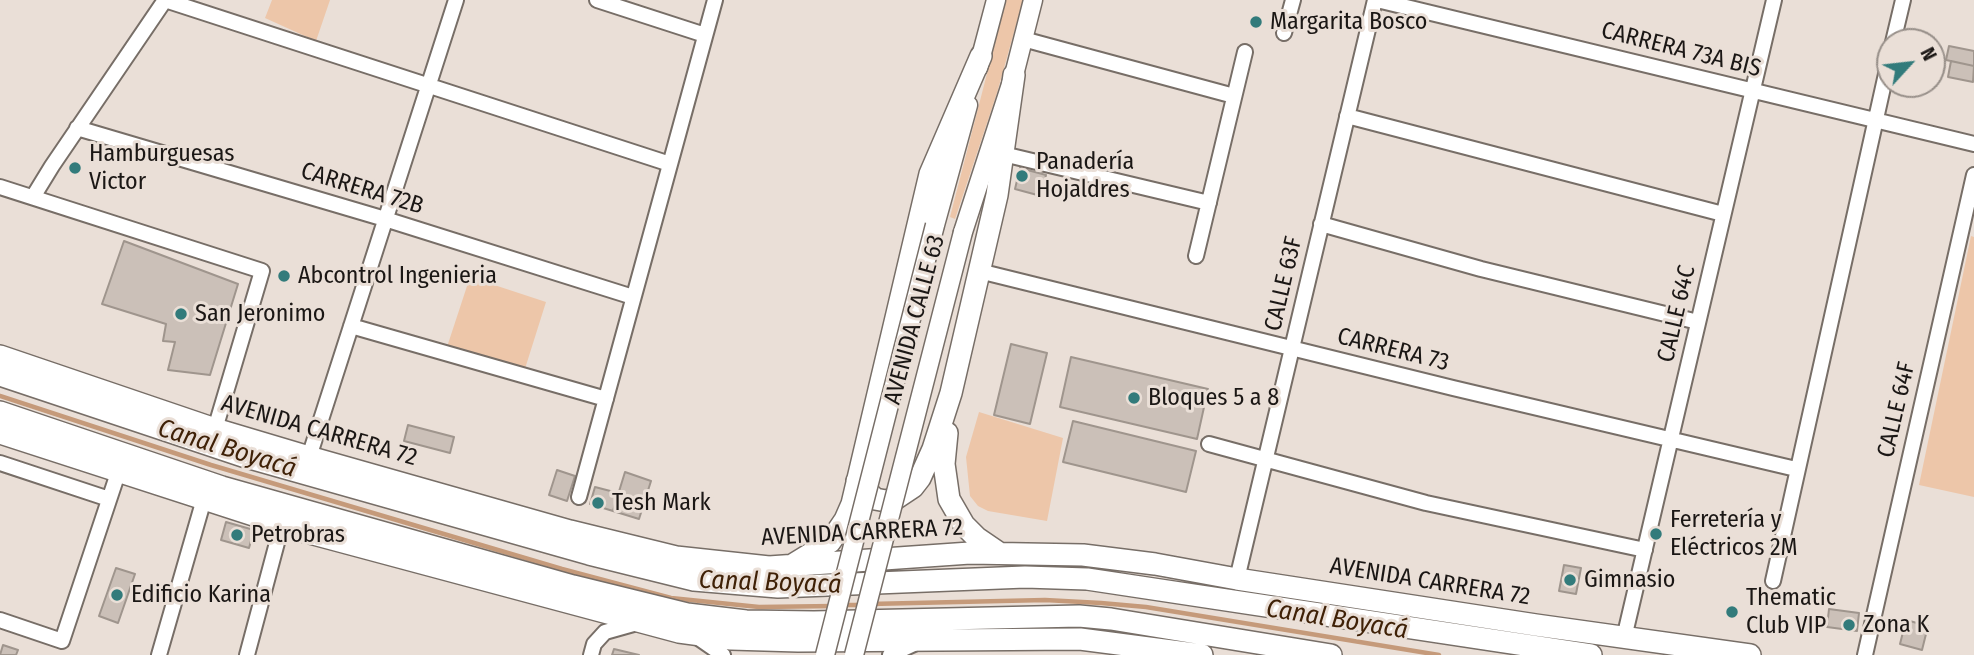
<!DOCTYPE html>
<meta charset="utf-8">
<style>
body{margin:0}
#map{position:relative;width:1974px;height:655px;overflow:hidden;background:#eadfd7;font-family:"Fira Sans Condensed",sans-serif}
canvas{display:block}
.north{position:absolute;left:1876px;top:28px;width:70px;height:70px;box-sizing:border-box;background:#eadfd7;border:2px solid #978f89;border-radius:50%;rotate:63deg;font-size:19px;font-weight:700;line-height:28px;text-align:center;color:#1b1715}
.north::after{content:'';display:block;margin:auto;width:24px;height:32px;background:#327b7b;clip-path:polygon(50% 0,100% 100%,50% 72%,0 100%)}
</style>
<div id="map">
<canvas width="1974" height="655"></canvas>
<div class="north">N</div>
</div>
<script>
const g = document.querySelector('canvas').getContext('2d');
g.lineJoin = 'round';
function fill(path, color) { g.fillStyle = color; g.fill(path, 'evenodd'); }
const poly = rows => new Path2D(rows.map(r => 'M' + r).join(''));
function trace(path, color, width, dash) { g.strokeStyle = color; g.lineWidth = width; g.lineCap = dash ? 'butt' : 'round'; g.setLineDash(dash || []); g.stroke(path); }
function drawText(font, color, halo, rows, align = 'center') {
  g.font = font + ' "Fira Sans Condensed",sans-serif'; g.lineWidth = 6; g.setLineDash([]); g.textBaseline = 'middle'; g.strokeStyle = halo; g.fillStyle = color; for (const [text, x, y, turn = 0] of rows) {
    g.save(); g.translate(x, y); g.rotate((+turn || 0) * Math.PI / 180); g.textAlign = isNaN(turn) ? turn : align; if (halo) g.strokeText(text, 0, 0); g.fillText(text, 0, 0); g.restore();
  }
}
fill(poly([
 [272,0,330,0,316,41,265,18],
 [1006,0,1023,0,997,93,955,219,950,217],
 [1971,236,1974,237,1974,497,1919,485],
 [470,277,546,302,523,375,446,350],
 [979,412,1063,438,1047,521,988,511,978,506,970,496,966,457]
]), '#edc6a9');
trace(poly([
 [0,396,211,465,562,569,671,598,759,607,834,606],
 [870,604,1045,600,1101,603,1146,607,1439,655],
 [842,605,862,605]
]), '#c59a7a', 4.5);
const building = poly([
 [1949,46,1974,51,1974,66,1946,60,1949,46],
 [1951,61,1974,66,1973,82,1948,77,1951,61],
 [1020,168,1046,175,1041,196,1015,189,1020,168],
 [124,241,238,284,210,375,168,370,175,342,163,341,166,324,102,304,124,241],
 [1011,344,1047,353,1030,424,994,415,1011,344],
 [1071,357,1208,389,1197,439,1060,407,1071,357],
 [1073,421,1196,451,1186,492,1063,462,1073,421],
 [408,425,454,437,450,453,404,441,408,425],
 [557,470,575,476,567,501,549,495,557,470],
 [625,472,651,481,639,519,613,511,625,472],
 [595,487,618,493,613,511,590,504,595,487],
 [226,522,254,530,249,548,221,540,226,522],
 [1564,565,1581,568,1576,594,1559,591,1564,565],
 [116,568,135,574,118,623,99,616,116,568],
 [1829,609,1859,613,1857,631,1827,627,1829,609],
 [1906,620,1928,626,1922,650,1900,644,1906,620],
 [3,645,18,650,16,655,0,655,3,645],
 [614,649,639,655,612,655,614,649]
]);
fill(building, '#cbc0b8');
trace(building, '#9f958d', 2);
const minor = poly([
 [165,0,670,164],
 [597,0,705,35],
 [1377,0,1974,144],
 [1284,33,1293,0],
 [1023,39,1234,96],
 [1893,42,1903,0],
 [1347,116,1723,214],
 [77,128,385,219,633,297],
 [1003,154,1209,203],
 [0,187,262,271,215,429],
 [33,197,52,166,165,0],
 [1321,224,1481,269,1698,322],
 [1196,256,1245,52],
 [979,271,1453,388,1796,469],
 [351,326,606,399],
 [1209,444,1426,503,1645,550],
 [309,457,456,0],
 [0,463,109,499],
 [579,497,715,0],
 [1237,579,1375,0],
 [1773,581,1890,56],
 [0,620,62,641,118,473],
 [1624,638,1774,0],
 [700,639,723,655],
 [159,655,204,499],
 [247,655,282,524],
 [591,655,594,644,605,632,637,623],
 [890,655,914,644],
 [1865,655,1974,175]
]);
const major = poly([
 [978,68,996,0],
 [935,225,968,105],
 [963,232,1014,75,1033,0]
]);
const highway = poly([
 [0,356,215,429,309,457,570,531,676,557,769,567,970,553,1083,555,1155,564,1237,579,1536,625,1750,655],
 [0,375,246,457,589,554,694,580,778,587,1025,577,1087,579,1591,655],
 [0,412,222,487,573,586,687,614,746,621,814,622,1079,616,1111,619,1331,655],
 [0,433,306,532,679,632,731,639,798,641,1080,639,1202,655],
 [947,433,944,464,949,499,964,525,977,538,999,553],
 [857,481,875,499,886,501,895,499,913,487,920,478,933,449,951,393,997,195,1014,75],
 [794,564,830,542,845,520,852,504,930,174,981,56]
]);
trace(minor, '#776e67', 18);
trace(major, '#776e67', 21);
trace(highway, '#776e67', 24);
trace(minor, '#fff', 14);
trace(major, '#fff', 18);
trace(highway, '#fff', 21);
const majorBridge = poly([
 [825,655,935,225],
 [854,655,963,232]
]);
trace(majorBridge, '#776e67', 21, []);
trace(majorBridge, '#fff', 18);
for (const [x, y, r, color] of [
 [1256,22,7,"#327b7b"],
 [75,168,7,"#327b7b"],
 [1022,176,7,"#327b7b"],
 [284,276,7,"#327b7b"],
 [181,314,7,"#327b7b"],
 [1134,398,7,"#327b7b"],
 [598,503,7,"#327b7b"],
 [1656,534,7,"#327b7b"],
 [237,535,7,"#327b7b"],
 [1570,580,7,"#327b7b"],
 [117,595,7,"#327b7b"],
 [1732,612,7,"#327b7b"],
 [1849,625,7,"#327b7b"]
]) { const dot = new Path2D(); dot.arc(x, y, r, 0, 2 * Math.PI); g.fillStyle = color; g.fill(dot); trace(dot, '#eadfd7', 2.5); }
drawText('24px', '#1b1715', '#eadfd7', [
 ["Margarita Bosco",1270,22],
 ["Hamburguesas",89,154],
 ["Victor",89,182],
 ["Panadería",1036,162],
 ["Hojaldres",1036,190],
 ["Abcontrol Ingenieria",298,276],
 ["San Jeronimo",195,314],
 ["Bloques 5 a 8",1148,398],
 ["Tesh Mark",612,503],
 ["Ferretería y",1670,520],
 ["Eléctricos 2M",1670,548],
 ["Petrobras",251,535],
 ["Gimnasio",1584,580],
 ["Edificio Karina",131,595],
 ["Thematic",1746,598],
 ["Club VIP",1746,626],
 ["Zona K",1863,625]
], 'left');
drawText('24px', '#1b1715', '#eadfd7', [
 ["CARRERA 73A BIS",1681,50,14],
 ["CARRERA 72B",362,189,17],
 ["CALLE 63F",1284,284,-77],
 ["CALLE 64C",1677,314,-77],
 ["AVENIDA CALLE 63",915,320,-75],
 ["CARRERA 73",1393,350,14],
 ["CALLE 64F",1897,410,-77],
 ["AVENIDA CARRERA 72",319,431,16],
 ["AVENIDA CARRERA 72",862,533,-3],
 ["AVENIDA CARRERA 72",1430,582,9]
]);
drawText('italic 26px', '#3f2107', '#eadfd7', [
 ["Canal Boyacá",227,449,17],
 ["Canal Boyacá",770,583,2],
 ["Canal Boyacá",1337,620,9]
]);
</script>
